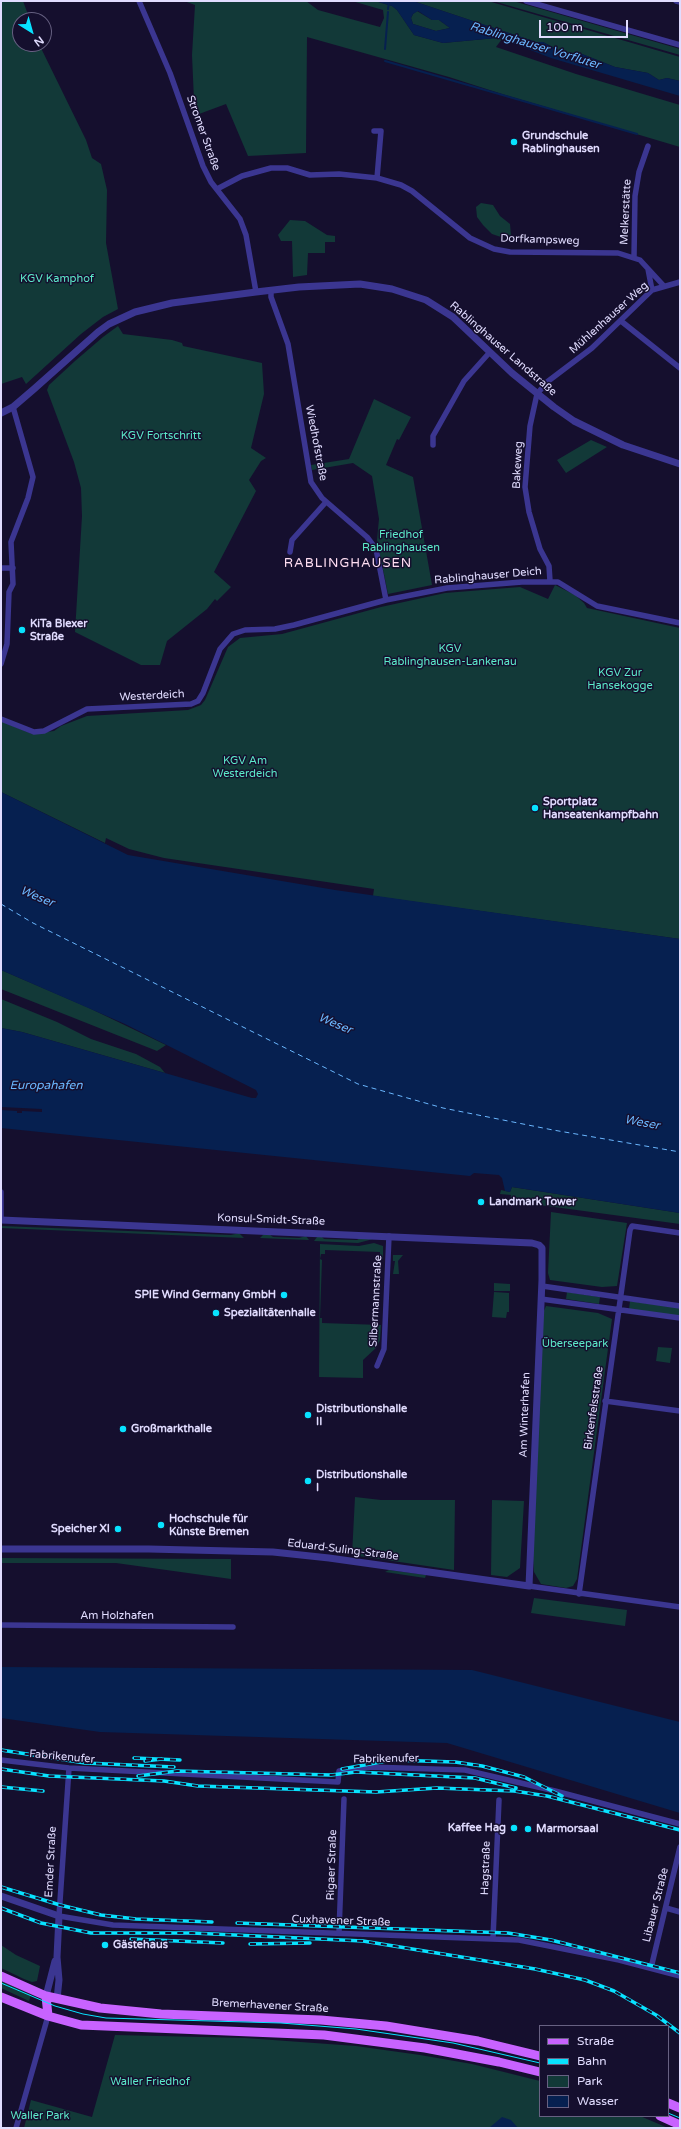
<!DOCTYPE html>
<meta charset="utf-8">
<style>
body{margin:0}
#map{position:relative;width:681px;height:2129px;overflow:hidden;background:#150f2e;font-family:"Varela Round",sans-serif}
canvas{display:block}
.frame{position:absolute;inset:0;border:2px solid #e1dcff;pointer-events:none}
.legend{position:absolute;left:539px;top:2025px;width:130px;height:92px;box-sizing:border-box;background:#150f2e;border:1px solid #676182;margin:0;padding:5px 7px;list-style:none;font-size:12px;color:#e1dcff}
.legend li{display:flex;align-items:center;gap:8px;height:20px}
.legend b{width:20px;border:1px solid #676182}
.north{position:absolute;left:12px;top:12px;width:40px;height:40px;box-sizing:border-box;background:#150f2e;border:1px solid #676182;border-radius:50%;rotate:143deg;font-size:11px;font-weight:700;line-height:16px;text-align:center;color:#e1dcff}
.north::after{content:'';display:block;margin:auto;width:14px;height:18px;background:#08e2ff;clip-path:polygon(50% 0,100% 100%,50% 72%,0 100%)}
.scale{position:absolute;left:539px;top:20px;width:89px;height:18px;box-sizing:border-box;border:2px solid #e1dcff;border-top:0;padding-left:5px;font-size:12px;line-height:14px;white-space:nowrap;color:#e1dcff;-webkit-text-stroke:3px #150f2e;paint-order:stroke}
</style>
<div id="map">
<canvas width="681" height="2129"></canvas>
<div class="frame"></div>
<ul class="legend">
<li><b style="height:5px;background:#c863ff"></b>Straße</li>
<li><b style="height:5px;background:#08e2ff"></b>Bahn</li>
<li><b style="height:11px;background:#123938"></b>Park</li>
<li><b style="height:11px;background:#062050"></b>Wasser</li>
</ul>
<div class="north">N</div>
<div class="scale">100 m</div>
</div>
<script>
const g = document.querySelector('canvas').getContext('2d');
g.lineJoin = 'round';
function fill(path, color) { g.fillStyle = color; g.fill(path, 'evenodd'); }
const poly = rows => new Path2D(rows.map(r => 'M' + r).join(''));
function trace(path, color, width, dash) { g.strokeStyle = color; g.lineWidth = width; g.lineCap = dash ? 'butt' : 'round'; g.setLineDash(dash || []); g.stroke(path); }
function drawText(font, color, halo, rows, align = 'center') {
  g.font = font + ' "Varela Round",sans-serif'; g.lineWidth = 3; g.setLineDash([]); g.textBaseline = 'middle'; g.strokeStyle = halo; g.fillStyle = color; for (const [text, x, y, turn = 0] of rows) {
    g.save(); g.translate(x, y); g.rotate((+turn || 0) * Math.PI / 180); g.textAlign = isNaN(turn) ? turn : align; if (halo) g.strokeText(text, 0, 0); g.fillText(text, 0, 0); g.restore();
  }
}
fill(poly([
 [1,1,23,1,30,20,20,20,20,44,39,44,86,140,92,158,101,164,107,190,106,243,118,309,103,317,81,334,26,384,22,377,1,384],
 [184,1,306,1,318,10,380,27,384,18,383,10,352,1,375,1,392,6,397,10,414,35,443,43,496,38,502,39,496,47,576,74,680,105,680,147,502,94,449,77,307,37,306,153,248,156,226,104,199,114,194,100,192,55,195,5],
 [413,1,488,1,680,57,680,81,667,78,659,80,648,73,615,67,582,54,564,53,543,42,536,42],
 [493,1,513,1,680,49,680,55],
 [417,11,432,20,439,20,450,28,436,31,413,24,411,18,413,14],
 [481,203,493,205,500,216,510,224,511,235,501,237,492,234,483,225,477,217,476,207],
 [290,220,305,221,327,235,335,236,335,242,325,242,325,253,308,253,307,275,293,277,292,241,281,241,278,235],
 [118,326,123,334,172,340,182,343,183,346,262,363,264,394,251,448,266,458,261,461,249,480,256,491,214,572,231,587,217,601,215,599,207,609,167,641,160,665,141,665,75,632,82,516,81,488,74,462,47,390,49,385,75,361,103,337],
 [374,399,411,417,399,440,397,439,386,465,413,477,432,585,388,594,377,540,379,519,372,476,353,463,312,470,311,465,349,459],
 [591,440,607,447,566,473,557,460],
 [555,585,575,595,584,603,587,608,680,628,680,939,373,896,374,889,164,858,129,849,106,838,105,843,1,792,1,721,32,734,54,731,61,726,87,716,188,710,201,705,205,700,228,647,240,638,282,634,381,607,445,593,520,587,548,599],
 [1,970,87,1007,166,1045,157,1051,1,989],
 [1,999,57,1022,91,1039,136,1054,160,1067,165,1073,22,1032,1,1028],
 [512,1187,680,1213,680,1224,510,1201,511,1195,500,1194,501,1190,510,1192],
 [551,1212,627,1223,617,1286,602,1287,550,1280,548,1273],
 [1,1226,231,1235,239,1233,244,1238,1,1228],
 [264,1234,269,1234,273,1237,299,1238,306,1236,309,1240,260,1238],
 [317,1237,322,1237,324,1239,357,1240,360,1238,373,1239,358,1243,314,1241],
 [374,1243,383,1246,383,1259,380,1259,380,1252,325,1250,325,1254,321,1254,320,1259,322,1260,320,1318,322,1318,322,1323,381,1325,380,1340,377,1347,363,1360,363,1378,319,1377,320,1244,359,1246],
 [393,1255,403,1255,398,1261,399,1274,393,1274,395,1261,393,1261],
 [494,1283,510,1284,510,1291,494,1291],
 [494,1292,509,1293,509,1312,507,1312,506,1318,492,1317],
 [567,1292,600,1297,599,1304,566,1299],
 [630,1301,680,1308,680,1316,629,1309],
 [546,1306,598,1313,612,1319,577,1579,573,1586,566,1588,541,1584,534,1572,533,1555,543,1313],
 [658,1347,672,1348,670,1363,656,1361],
 [355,1497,381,1500,455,1500,454,1570,352,1555],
 [492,1500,524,1501,520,1568,507,1577,491,1575],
 [1,1558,231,1559,231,1579,116,1563,1,1563],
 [389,1570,426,1575,425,1578,385,1572],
 [534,1598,627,1610,625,1626,531,1613],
 [1,1945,16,1955,40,1966,37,1981,32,1982,24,1979,1,1968],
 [1,1981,31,1995,29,2001,1,1988],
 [115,2035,245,2038,356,2046,420,2055,472,2064,540,2081,540,2116,640,2116,668,2128,24,2128,31,2100,92,2117]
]), '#123938');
fill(poly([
 [375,1,413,1,536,42,543,42,564,53,582,54,615,67,648,73,659,80,667,78,680,81,680,96,551,58,502,39,496,38,443,43,414,35,397,10,392,6],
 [418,11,432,20,439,20,450,28,436,31,413,24,411,18,413,14],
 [1,792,128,855,335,890,680,939,680,1213,512,1187,510,1192,505,1191,502,1178,499,1175,474,1173,470,1176,411,1170,1,1128,1,1028,22,1032,252,1098,256,1098,258,1094,256,1090,125,1024,1,970],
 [1,1667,472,1670,680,1722,680,1813,447,1743,100,1732,1,1718],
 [502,2117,511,2120,518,2128,489,2128]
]), '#062050');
fill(poly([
 [1,1107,42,1109,42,1112,22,1111,22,1113,17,1113,17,1111,1,1110]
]), '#150f2e');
trace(poly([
 [388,9,389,1],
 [385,49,388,12],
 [385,61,637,134]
]), '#062050', 2);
trace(poly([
 [1,904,33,923,358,1084,443,1108,553,1130,680,1152]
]), '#6ab7ff', 1, [5, 4]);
trace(poly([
 [139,1,170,73,203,166,211,182,240,219,246,235,256,292],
 [526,1,680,45],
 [676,1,680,2],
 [374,131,381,131,377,178],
 [217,189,242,176,271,168,287,168,310,175,339,174,377,178,401,185,412,191,470,238,494,249,510,252,618,253,640,260,663,285],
 [634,257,635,196,639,172,648,146],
 [648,269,652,290],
 [271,290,271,297,288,344,311,482,322,498,367,537,376,549,386,600],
 [621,321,680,368],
 [433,445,433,436,464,381,490,352],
 [290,552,292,540,326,502],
 [1,568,13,568],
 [550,581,549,566,540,549,529,512,525,487,530,426,537,394,547,382,592,348,652,290,680,282],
 [1,664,7,644,9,592,13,584,11,542,28,498,33,477,13,407],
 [1,719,34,732,44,731,87,709,191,704,198,701,203,693,220,649,233,634,245,630,275,629,294,625,386,600,447,588,522,582,558,582,597,606,680,623],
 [1,1192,1,1220],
 [542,1286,680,1306],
 [541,1299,680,1318],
 [377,1366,384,1349,389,1236],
 [605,1401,680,1411],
 [529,1586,680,1607],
 [579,1594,630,1230,632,1226,680,1233],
 [1,1625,233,1627],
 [1,1760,69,1768,338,1782,339,1771,369,1767,465,1770,555,1791,680,1824],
 [69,1768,59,1916,113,1925,519,1940,619,1960,680,1976],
 [666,1908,680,1912],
 [339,1932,344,1799],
 [493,1938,499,1800],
 [651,1968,680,1847],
 [16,2128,48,2016]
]), '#3b3691', 5.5);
trace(poly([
 [1,413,13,407,34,389,98,332,109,324,135,312,172,303,256,292,299,287,360,284,392,289,426,300,453,317,512,373,554,407,574,421,623,445,680,464],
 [1,1220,532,1243,539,1245,542,1248,542,1280,529,1586,329,1558,273,1552,149,1549,1,1549],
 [1,1896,59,1916,57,1957,59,1980,57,1999],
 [46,1996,55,1961]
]), '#3b3691', 7);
trace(poly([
 [1,1976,46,1996,100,2008,161,2014,321,2020,386,2026,478,2041,540,2056],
 [46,1996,48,2016],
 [1,1997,48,2016,81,2025,324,2035,425,2048,499,2062,540,2072],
 [668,2103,680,2108],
 [660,2116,680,2125]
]), '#c863ff', 9);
trace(poly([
 [1,1983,55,2006,83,2014,106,2018,281,2023,356,2029,453,2043,540,2063],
 [668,2113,680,2118]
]), '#08e2ff', 1);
const rail = poly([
 [1,1750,85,1763,174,1767],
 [134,1758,180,1760],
 [145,1761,162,1759],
 [1,1769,49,1776,164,1781,198,1786,376,1792,437,1788,514,1791,547,1796,680,1830],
 [342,1769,392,1760,455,1762,482,1766,524,1777,562,1796],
 [138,1776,177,1771,331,1775,356,1772,475,1778,516,1788],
 [1,1787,43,1791],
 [1,1887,60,1905,101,1915,136,1919,212,1922],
 [1,1908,41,1923,91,1933,192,1933,363,1941,535,1969,585,1980,614,1991,656,2015,680,2033],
 [237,1923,508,1933,551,1940,680,1973],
 [131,1939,223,1943],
 [250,1944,310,1943]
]);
trace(rail, '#08e2ff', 3.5);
trace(rail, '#150f2e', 2, [6]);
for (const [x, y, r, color] of [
 [514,142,4,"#08e2ff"],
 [22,630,4,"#08e2ff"],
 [535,808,4,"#08e2ff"],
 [481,1202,4,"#08e2ff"],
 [284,1295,4,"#08e2ff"],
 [216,1313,4,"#08e2ff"],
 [308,1415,4,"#08e2ff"],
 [123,1429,4,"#08e2ff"],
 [308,1481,4,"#08e2ff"],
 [161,1525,4,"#08e2ff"],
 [118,1529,4,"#08e2ff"],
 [514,1828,4,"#08e2ff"],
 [528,1829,4,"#08e2ff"],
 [105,1945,4,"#08e2ff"]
]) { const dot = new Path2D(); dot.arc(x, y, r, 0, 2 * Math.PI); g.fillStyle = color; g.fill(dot); trace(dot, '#150f2e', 1.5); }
drawText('11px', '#e1dcff', '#150f2e', [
 ["Stromer Straße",203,133,70],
 ["Melkerstätte",626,212,-87],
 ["Dorfkampsweg",540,240,2],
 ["Mühlenhauser Weg",609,318,-42],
 ["Rablinghauser Landstraße",503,349,41],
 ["Wiedhofstraße",316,443,79],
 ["Bakeweg",518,465,-87],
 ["Rablinghauser Deich",488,576,-5],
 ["Westerdeich",152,696,-3],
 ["Konsul-Smidt-Straße",271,1220,2],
 ["Silbermannstraße",376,1301,-87],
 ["Birkenfelsstraße",594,1408,-82],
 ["Am Winterhafen",525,1415,-88],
 ["Eduard-Suling-Straße",343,1550,7],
 ["Am Holzhafen",117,1616],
 ["Fabrikenufer",62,1757,5],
 ["Fabrikenufer",386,1759,-1],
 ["Emder Straße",51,1862,-87],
 ["Rigaer Straße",332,1865,-88],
 ["Hagstraße",486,1868,-88],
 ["Libauer Straße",656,1905,-76],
 ["Cuxhavener Straße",341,1921,2],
 ["Bremerhavener Straße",270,2006,3]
]);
drawText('bold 11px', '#e1dcff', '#150f2e', [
 ["Grundschule",522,136],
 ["Rablinghausen",522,149],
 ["KiTa Blexer",30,624],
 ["Straße",30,637],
 ["Sportplatz",543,802],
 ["Hanseatenkampfbahn",543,815],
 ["Landmark Tower",489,1202],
 ["SPIE Wind Germany GmbH",276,1295,"right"],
 ["Spezialitätenhalle",224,1313],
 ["Distributionshalle",316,1409],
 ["II",316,1422],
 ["Großmarkthalle",131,1429],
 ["Distributionshalle",316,1475],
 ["I",316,1488],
 ["Hochschule für",169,1519],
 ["Künste Bremen",169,1532],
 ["Speicher XI",110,1529,"right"],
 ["Kaffee Hag",506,1828,"right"],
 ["Marmorsaal",536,1829],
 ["Gästehaus",113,1945]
], 'left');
drawText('11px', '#5cebca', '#150f2e', [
 ["KGV Kamphof",57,279],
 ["KGV Fortschritt",161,436],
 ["Friedhof",401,535],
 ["Rablinghausen",401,548],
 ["KGV",450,649],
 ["Rablinghausen-Lankenau",450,662],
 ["KGV Zur",620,673],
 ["Hansekogge",620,686],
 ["KGV Am",245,761],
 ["Westerdeich",245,774],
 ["Überseepark",575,1344],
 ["Waller Friedhof",150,2082],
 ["Waller Park",40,2116]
]);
drawText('italic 12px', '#6ab7ff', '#150f2e', [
 ["Rablinghauser Vorfluter",535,46,17],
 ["Weser",37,897,23],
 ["Weser",335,1024,23],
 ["Europahafen",46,1086],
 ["Weser",642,1123,11]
]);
g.letterSpacing = '1px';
drawText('13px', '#ffdef2', '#150f2e', [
 ["RABLINGHAUSEN",348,564]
]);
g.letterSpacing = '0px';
</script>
